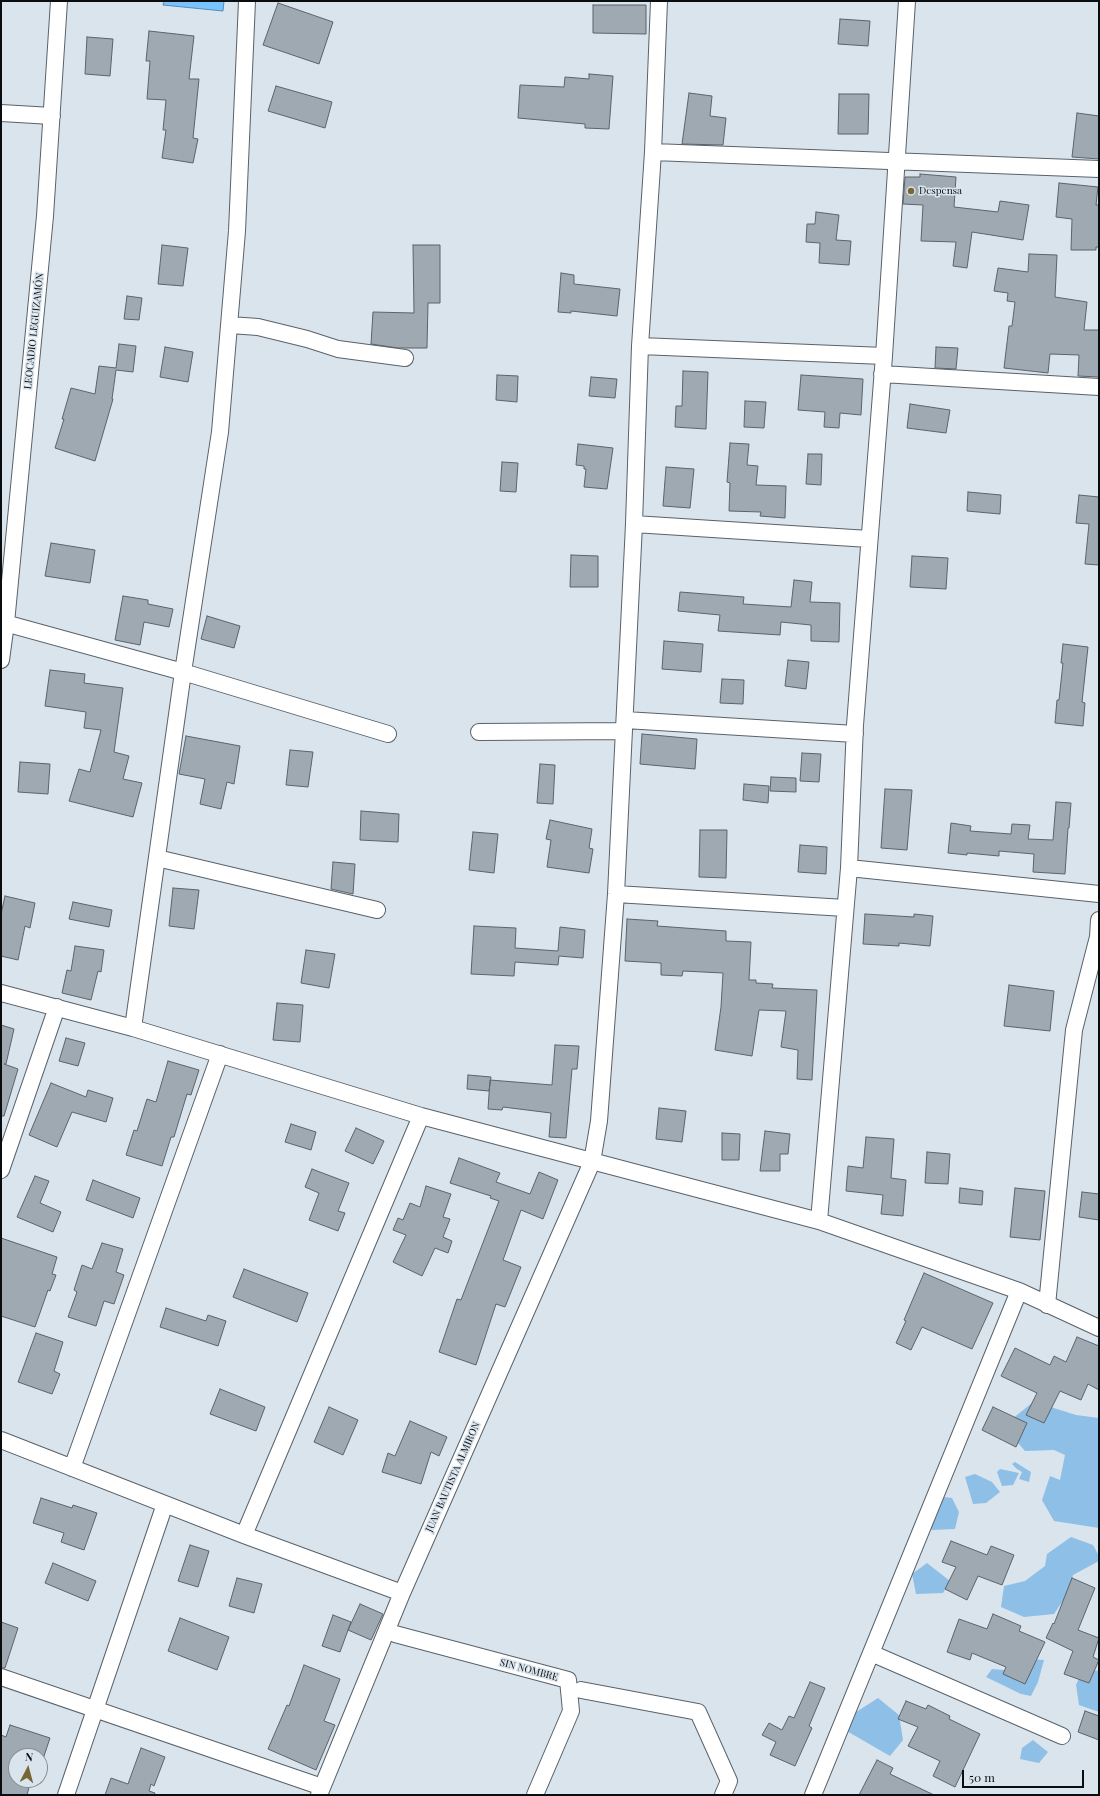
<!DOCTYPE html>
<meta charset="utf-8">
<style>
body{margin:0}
#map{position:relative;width:1100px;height:1796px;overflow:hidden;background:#dae4ed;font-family:"Playfair Display",serif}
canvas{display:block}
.frame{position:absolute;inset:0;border:2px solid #0a0d10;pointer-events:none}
.north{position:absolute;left:8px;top:1748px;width:40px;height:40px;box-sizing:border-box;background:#dae4ed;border:1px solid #878e95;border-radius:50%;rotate:6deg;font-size:11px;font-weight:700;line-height:16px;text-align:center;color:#0a0d10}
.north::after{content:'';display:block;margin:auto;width:14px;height:18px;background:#766835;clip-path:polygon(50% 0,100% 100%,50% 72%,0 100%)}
.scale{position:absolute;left:962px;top:1770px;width:122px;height:18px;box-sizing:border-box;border:2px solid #0a0d10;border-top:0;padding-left:5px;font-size:12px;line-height:14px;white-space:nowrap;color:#0a0d10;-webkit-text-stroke:3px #dae4ed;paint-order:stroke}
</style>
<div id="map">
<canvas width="1100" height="1796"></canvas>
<div class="frame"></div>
<div class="north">N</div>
<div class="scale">50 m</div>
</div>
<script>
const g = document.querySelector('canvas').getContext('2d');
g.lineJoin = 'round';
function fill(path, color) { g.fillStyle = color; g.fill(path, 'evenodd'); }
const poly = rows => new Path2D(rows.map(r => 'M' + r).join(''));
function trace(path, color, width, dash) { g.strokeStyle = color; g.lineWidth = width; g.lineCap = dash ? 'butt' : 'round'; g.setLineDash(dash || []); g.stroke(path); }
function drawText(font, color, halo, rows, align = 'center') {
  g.font = font + ' "Playfair Display",serif'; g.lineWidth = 3; g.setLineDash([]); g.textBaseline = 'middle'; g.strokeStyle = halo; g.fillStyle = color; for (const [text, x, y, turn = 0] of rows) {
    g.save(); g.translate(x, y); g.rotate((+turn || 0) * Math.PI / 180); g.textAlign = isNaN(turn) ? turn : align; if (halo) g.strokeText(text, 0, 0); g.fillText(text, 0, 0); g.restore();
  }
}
fill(poly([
 [1032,1403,1038,1403,1076,1415,1099,1418,1099,1528,1054,1521,1042,1500,1050,1476,1060,1480,1065,1455,1054,1450,1025,1451,1011,1435,1012,1419],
 [1015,1462,1031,1472,1029,1482,1019,1479,1022,1472,1017,1469,1012,1464],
 [1000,1469,1019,1473,1013,1485,1002,1486,997,1472],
 [975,1474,992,1482,1000,1492,986,1503,973,1504,965,1477],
 [929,1495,952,1498,959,1512,955,1529,932,1530,922,1517],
 [1071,1537,1093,1545,1099,1556,1099,1561,1073,1575,1068,1593,1054,1614,1024,1617,1001,1607,1004,1586,1025,1581,1045,1566,1047,1554],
 [927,1563,950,1581,943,1593,916,1594,912,1574],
 [1028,1659,1044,1660,1038,1682,1031,1696,1021,1694,986,1677,992,1669,1017,1671],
 [1083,1669,1099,1671,1099,1712,1079,1705,1076,1685],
 [878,1698,899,1715,903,1740,890,1756,845,1730,850,1716],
 [1033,1740,1048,1752,1039,1763,1020,1759,1022,1748]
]), '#8ebfe7');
const water = poly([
 [164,1,224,1,223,11,163,5,164,1]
]);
fill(water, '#77c3ff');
trace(water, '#568cb7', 1);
const building = poly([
 [278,3,333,22,319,64,263,45,278,3],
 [593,5,646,5,646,34,593,33,593,5],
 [840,19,870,21,868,46,838,44,840,19],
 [149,31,194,36,189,79,199,79,193,138,198,139,193,163,162,158,166,130,163,130,166,100,147,99,150,61,146,61,149,31],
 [87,37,113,39,110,76,85,74,87,37],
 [589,74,613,76,609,129,585,128,585,124,518,118,520,85,564,87,565,77,589,79,589,74],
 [276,86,332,102,325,128,268,111,276,86],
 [689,93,712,96,710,116,726,118,723,145,682,144,689,93],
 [839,94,869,94,868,134,838,134,839,94],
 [1077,113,1099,116,1099,159,1072,157,1077,113],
 [920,174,956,177,954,207,998,212,1000,201,1029,205,1023,240,972,232,967,268,953,266,956,242,921,241,923,205,903,204,905,177,920,177,920,174],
 [1059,183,1098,187,1096,205,1099,205,1099,247,1096,247,1096,250,1071,250,1072,219,1056,217,1059,183],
 [816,212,839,215,836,240,851,241,849,265,819,263,820,243,806,242,807,224,815,224,816,212],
 [162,245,188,248,183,286,158,284,162,245],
 [413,245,440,245,440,303,428,303,427,348,398,348,371,344,373,312,414,313,413,245],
 [1029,254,1057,255,1055,297,1087,302,1084,330,1099,330,1099,377,1078,376,1079,355,1050,354,1048,373,1004,368,1009,326,1012,326,1015,302,1007,301,1008,293,994,291,998,268,1028,272,1029,254],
 [561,273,574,275,574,284,620,289,617,316,571,311,571,313,558,312,561,273],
 [127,296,142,298,139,320,124,319,127,296],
 [119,344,136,346,133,372,116,370,112,399,113,399,95,461,55,448,64,419,62,419,71,388,95,394,99,366,116,368,119,344],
 [165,347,193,352,188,382,160,377,165,347],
 [936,347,958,348,956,369,935,368,936,347],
 [683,371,708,372,706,429,675,427,676,406,682,406,683,371],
 [497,375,518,376,517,402,496,400,497,375],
 [801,375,863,379,861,415,840,413,839,428,824,427,825,412,798,410,801,375],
 [591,377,617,379,615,398,589,396,591,377],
 [745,401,766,402,764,428,744,427,745,401],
 [910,404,950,410,946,433,907,428,910,404],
 [730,443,749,444,747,465,758,466,756,485,786,486,785,518,760,516,761,512,729,511,730,483,727,482,730,443],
 [578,444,613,448,607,489,584,487,586,469,584,469,584,466,576,465,578,444],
 [808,454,822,454,821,485,806,484,808,454],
 [502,462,518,463,516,492,500,491,502,462],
 [666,467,694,469,690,508,663,506,666,467],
 [968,492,1001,495,1000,514,967,511,968,492],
 [1079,495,1099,497,1099,565,1085,564,1089,524,1076,523,1079,495],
 [51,543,95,550,90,583,45,576,51,543],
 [571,555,598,556,598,587,570,587,571,555],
 [912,556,948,558,946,589,910,587,912,556],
 [794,580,812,582,810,602,840,603,839,642,811,641,811,625,781,622,780,635,718,631,720,615,678,611,680,592,744,597,743,604,791,607,794,580],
 [123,596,148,600,148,604,173,609,169,627,144,622,140,645,115,640,123,596],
 [207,616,240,626,234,648,201,639,207,616],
 [664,641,703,644,701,672,662,669,664,641],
 [1063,644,1088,647,1082,702,1085,703,1083,726,1055,723,1057,700,1059,700,1063,663,1061,663,1063,644],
 [788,660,809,662,806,689,785,686,788,660],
 [50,670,85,674,84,683,123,688,114,752,129,756,123,779,142,783,133,817,69,801,79,769,90,772,101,730,84,728,86,712,45,706,50,670],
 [722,679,744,680,743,704,720,703,722,679],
 [642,734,697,739,695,769,640,764,642,734],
 [186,736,240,746,234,784,227,782,221,809,200,804,205,779,179,774,186,736],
 [290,750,313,752,308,787,286,785,290,750],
 [802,753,821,754,819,782,800,781,802,753],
 [20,762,50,764,48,794,18,792,20,762],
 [540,764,555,765,553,804,537,803,540,764],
 [771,777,796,778,796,792,770,791,771,777],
 [744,784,769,786,768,803,743,800,744,784],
 [885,789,912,790,907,850,881,848,885,789],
 [1056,802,1071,803,1069,828,1068,828,1065,874,1033,872,1034,854,999,851,999,856,967,853,967,855,948,853,951,823,971,826,970,831,1011,834,1012,824,1030,825,1028,839,1053,840,1056,802],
 [361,811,399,814,398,842,360,840,361,811],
 [550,820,592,829,589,848,593,849,589,873,547,867,551,840,546,839,550,820],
 [700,830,727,830,726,878,699,877,700,830],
 [473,832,498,834,494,873,469,870,473,832],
 [800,845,827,847,826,874,798,872,800,845],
 [333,862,355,864,353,894,331,889,333,862],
 [173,888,199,890,194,929,169,926,173,888],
 [5,896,35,903,30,928,25,926,18,960,1,956,1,914,5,896],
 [73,902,112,910,109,927,69,919,73,902],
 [865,914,914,917,914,914,933,916,930,946,899,943,899,946,863,944,865,914],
 [627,919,658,921,657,926,726,931,726,941,751,942,749,980,756,980,756,983,773,984,772,988,817,990,812,1080,797,1079,798,1050,781,1047,786,1011,759,1010,752,1056,715,1050,721,1007,723,973,683,971,682,976,661,975,661,963,625,961,627,919],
 [474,926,516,928,515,948,558,951,560,927,585,930,583,958,559,956,558,965,515,962,514,976,471,974,474,926],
 [75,946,104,950,101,972,98,971,91,1000,62,993,67,970,71,971,75,946],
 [306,950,335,954,329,988,301,983,306,950],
 [1009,985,1054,991,1050,1031,1004,1026,1009,985],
 [277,1003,303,1005,300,1042,273,1040,277,1003],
 [1,1025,14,1029,6,1064,4,1064,18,1069,4,1116,1,1116,1,1025],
 [66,1038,85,1043,78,1066,59,1061,66,1038],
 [555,1045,579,1046,577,1069,572,1069,566,1138,549,1137,551,1113,503,1107,502,1110,488,1109,490,1080,552,1085,555,1045],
 [168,1061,199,1070,191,1095,187,1094,174,1137,171,1137,162,1166,126,1155,134,1130,137,1131,147,1099,156,1102,168,1061],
 [468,1075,491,1077,489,1091,467,1089,468,1075],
 [51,1083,86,1097,88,1090,113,1098,106,1122,72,1112,57,1147,29,1135,51,1083],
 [659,1108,686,1111,682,1142,656,1139,659,1108],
 [291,1124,316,1132,311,1150,285,1142,291,1124],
 [356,1128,384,1141,373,1164,345,1151,356,1128],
 [765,1131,790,1134,788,1154,780,1154,780,1171,760,1171,765,1131],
 [722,1133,740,1134,739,1160,722,1160,722,1133],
 [866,1137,894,1139,891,1178,906,1180,903,1216,881,1214,883,1195,846,1191,848,1166,863,1168,866,1137],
 [927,1152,950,1154,948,1184,925,1183,927,1152],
 [459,1158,500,1173,496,1182,530,1194,539,1172,558,1180,543,1219,521,1210,503,1260,521,1267,505,1307,496,1304,476,1365,439,1352,457,1299,461,1300,499,1201,490,1198,491,1196,450,1183,459,1158],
 [312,1169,349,1183,338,1211,345,1213,338,1231,309,1220,319,1193,305,1187,312,1169],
 [35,1176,49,1181,40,1203,61,1212,53,1232,17,1217,35,1176],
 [93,1180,140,1198,133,1218,86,1200,93,1180],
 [426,1186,451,1194,443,1217,450,1219,443,1237,452,1241,448,1253,435,1248,422,1276,393,1262,406,1235,393,1230,398,1218,403,1220,410,1203,420,1207,426,1186],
 [960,1188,983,1191,982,1205,959,1203,960,1188],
 [1015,1188,1045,1191,1040,1240,1010,1237,1015,1188],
 [1082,1192,1099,1194,1099,1220,1079,1217,1082,1192],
 [1,1238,57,1257,52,1274,56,1275,50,1291,48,1290,35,1327,1,1316,1,1238],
 [102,1243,123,1249,116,1272,124,1275,114,1304,104,1301,96,1326,68,1317,77,1292,74,1290,82,1265,92,1269,102,1243],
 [244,1269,308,1293,297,1322,233,1297,244,1269],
 [924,1273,993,1303,972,1349,922,1327,911,1350,896,1343,906,1321,904,1320,924,1273],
 [166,1308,206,1321,208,1315,226,1321,218,1346,160,1327,166,1308],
 [36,1333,63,1342,54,1371,60,1374,52,1394,18,1382,36,1333],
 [1077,1337,1099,1346,1099,1390,1088,1384,1081,1400,1060,1391,1044,1423,1026,1415,1037,1393,1001,1376,1015,1348,1050,1365,1054,1356,1066,1362,1077,1337],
 [220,1389,265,1407,256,1431,210,1414,220,1389],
 [329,1407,358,1420,343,1455,314,1442,329,1407],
 [993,1407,1027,1423,1016,1447,982,1430,993,1407],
 [410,1421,447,1437,439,1456,431,1452,421,1484,382,1472,388,1453,395,1456,410,1421],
 [41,1498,72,1508,73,1505,97,1513,84,1550,61,1542,64,1533,33,1523,41,1498],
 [951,1541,987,1555,991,1546,1014,1555,1002,1585,978,1576,967,1600,945,1589,956,1567,942,1562,951,1541],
 [190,1545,209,1551,198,1587,178,1581,190,1545],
 [53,1563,96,1581,88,1601,45,1583,53,1563],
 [237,1578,262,1584,254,1613,229,1606,237,1578],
 [1072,1578,1095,1588,1078,1630,1099,1638,1093,1657,1099,1660,1089,1683,1064,1674,1073,1651,1046,1638,1053,1623,1054,1624,1072,1578],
 [360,1604,383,1614,371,1640,348,1630,360,1604],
 [993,1614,1021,1626,1019,1631,1045,1642,1025,1684,1003,1674,1006,1667,972,1653,970,1660,947,1652,959,1619,987,1629,993,1614],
 [333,1615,351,1622,340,1652,322,1646,333,1615],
 [180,1618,229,1637,217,1670,168,1651,180,1618],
 [1,1622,18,1628,5,1668,1,1668,1,1622],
 [304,1665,340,1679,324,1721,335,1725,316,1770,268,1749,287,1705,289,1706,304,1665],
 [810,1682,825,1688,809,1726,812,1728,795,1766,770,1755,776,1742,762,1735,769,1723,782,1730,789,1716,794,1718,810,1682],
 [906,1701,926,1709,928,1705,950,1716,949,1719,980,1734,955,1787,933,1776,940,1761,908,1746,918,1727,898,1719,906,1701],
 [1085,1711,1099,1716,1099,1740,1078,1732,1085,1711],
 [10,1725,50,1738,41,1765,45,1766,41,1783,31,1780,27,1795,1,1795,1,1735,6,1737,10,1725],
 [16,1756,40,1756,40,1780,16,1780,16,1756],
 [141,1748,165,1757,154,1786,151,1784,149,1791,155,1793,154,1795,105,1795,111,1778,128,1784,141,1748],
 [877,1760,893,1768,890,1774,934,1795,859,1795,877,1760]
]);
fill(building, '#9fa9b1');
trace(building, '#5b636b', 1);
const street = poly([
 [1,113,52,116],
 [653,152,1099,169],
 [230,325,258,327,307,339,338,349,405,358],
 [640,346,884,356],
 [882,374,1099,387],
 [634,524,869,539],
 [1,622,183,672,388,734],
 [1,660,6,623,45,216,59,1],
 [625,720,855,734],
 [479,732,624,731],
 [157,858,377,910],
 [849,868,1099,894],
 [616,894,845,908],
 [1,993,133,1028,421,1116,819,1221,1019,1291,1099,1328],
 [133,1028,183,672,220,432,237,231,247,1],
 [1,1170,57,1007],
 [819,1221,849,868,855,725,884,356,907,1],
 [1047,1305,1074,1030,1098,937,1099,920],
 [1,1440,244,1535,402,1593],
 [72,1468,220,1054],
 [244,1535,421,1116],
 [395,1634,568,1680,571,1711,535,1795],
 [871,1653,1062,1736],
 [1,1677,322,1787],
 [581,1690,698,1712,729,1781,723,1795],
 [66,1795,165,1504],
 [319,1795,402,1593,592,1162,599,1121,616,894,634,524,640,346,653,152,659,1],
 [813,1795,1019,1291]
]);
trace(street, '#596269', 18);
trace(street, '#fff', 16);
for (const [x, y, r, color] of [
 [911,191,4,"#766835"]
]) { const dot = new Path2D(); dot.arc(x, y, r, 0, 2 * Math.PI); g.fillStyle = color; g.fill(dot); trace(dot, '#dae4ed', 1.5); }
drawText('10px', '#0a0d10', '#dae4ed', [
 ["Despensa",919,191]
], 'left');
drawText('10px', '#0a0d10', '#dae4ed', [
 ["LEOCADIO LEGUIZAMÓN",34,331,-84],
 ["JUAN BAUTISTA ALMIRON",453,1477,-66],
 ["SIN NOMBRE",529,1670,15]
]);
</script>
